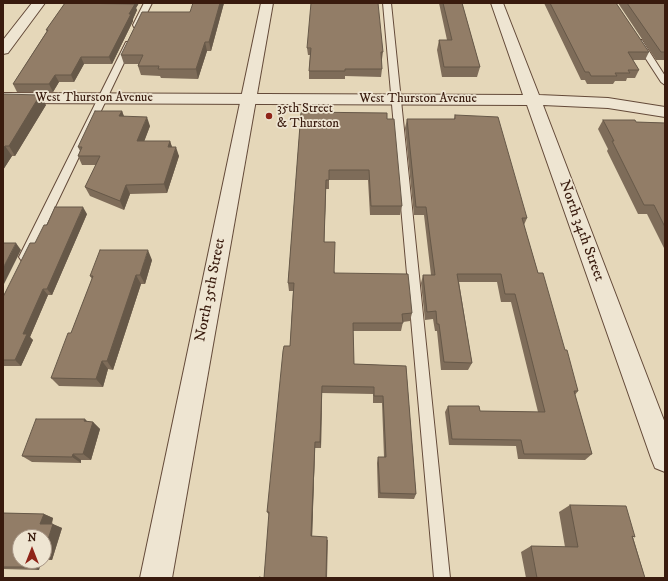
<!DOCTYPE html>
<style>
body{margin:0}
#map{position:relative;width:668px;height:581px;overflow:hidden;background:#e5d7b9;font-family:"IM FELL DW Pica",serif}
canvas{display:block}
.frame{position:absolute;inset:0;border:4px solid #391b0e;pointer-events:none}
.north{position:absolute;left:12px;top:529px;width:40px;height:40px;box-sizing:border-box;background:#eee5d2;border:1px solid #a69484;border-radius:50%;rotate:0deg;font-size:11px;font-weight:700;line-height:16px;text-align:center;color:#391b0e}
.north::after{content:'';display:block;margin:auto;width:14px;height:18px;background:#8f2418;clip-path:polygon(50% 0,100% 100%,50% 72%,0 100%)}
</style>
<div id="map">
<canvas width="668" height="581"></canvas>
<div class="frame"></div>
<div class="north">N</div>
</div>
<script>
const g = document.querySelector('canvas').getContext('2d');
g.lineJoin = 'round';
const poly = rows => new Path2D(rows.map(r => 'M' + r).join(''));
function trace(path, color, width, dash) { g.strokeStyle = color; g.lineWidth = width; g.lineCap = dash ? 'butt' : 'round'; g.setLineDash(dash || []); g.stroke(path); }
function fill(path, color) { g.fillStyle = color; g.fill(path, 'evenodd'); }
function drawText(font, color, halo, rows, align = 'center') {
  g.font = font + ' "IM FELL DW Pica",serif'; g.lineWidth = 3.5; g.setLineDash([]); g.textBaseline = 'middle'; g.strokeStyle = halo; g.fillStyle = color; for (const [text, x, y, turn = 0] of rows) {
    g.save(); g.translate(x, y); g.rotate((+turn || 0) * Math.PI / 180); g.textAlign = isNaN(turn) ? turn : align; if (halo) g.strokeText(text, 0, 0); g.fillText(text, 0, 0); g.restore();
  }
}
const service = poly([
 [144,3,152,3,140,27,134,27,133,25,144,3],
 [383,3,391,3,450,578,434,578,383,3],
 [636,40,642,40,665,76,665,85,661,82,635,42,636,40],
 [126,42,129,42,133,44,31,257,29,260,25,261,21,260,19,257,126,42]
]);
const minor = poly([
 [32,3,45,3,8,53,3,54,3,40,32,3],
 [491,3,503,3,539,95,608,98,665,107,665,117,608,108,543,105,665,423,665,472,655,468,651,458,527,105,3,103,3,93,523,95,491,3]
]);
const tertiary = poly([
 [261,3,273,3,172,578,140,578,261,3]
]);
trace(service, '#644a39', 2);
trace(minor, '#644a39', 2);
trace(tertiary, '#644a39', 2);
fill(service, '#eee5d2');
fill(minor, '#eee5d2');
fill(tertiary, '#eee5d2');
fill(poly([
 [65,3,139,3,136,8,137,10,133,19,133,21,112,64,84,64,74,82,59,82,53,92,17,92,13,84,47,31,46,30],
 [224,3,211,51,207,51,198,79,161,78,160,76,141,75,138,66,138,64,124,64,121,55,190,12],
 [439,3,462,3,480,67,477,77,442,77,437,50,439,40,447,40],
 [544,3,616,3,649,52,645,60,633,60,639,70,635,78,627,78,626,81,615,81,613,84,587,84,585,80,581,80],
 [618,3,665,3,665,60,656,60],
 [307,48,383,52,382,59,381,59,382,69,381,77,345,76,345,79,309,79,309,71,310,55,308,55],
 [3,94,46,105,15,156,12,156,3,170],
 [122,111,124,116,150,126,144,141,170,141,172,147,179,156,167,193,130,194,124,210,90,196,85,187,96,165,82,165,78,156,80,151,78,147],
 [301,112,387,119,402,206,400,215,370,215,368,180,329,180,329,189,326,189,324,242,335,273,412,313,410,321,403,322,401,331,353,331,354,364,406,366,416,494,414,499,378,498,377,463,378,457,384,457,382,403,373,403,373,394,322,393,321,448,315,448,312,536,328,540,327,578,259,578,264,578,269,515,267,512,290,346,293,291,289,291,288,283],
 [455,115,527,218,524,225,538,273,578,391,575,395,592,454,585,460,518,459,516,446,449,445,445,412,448,406,480,411,538,412,511,302,501,302,497,282,459,282,472,363,468,370,441,370,437,331,435,331,433,319,425,320,421,283,423,275,431,275,424,215,414,215,405,128,407,119,454,119],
 [603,120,636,122,665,123,665,250,647,214,638,214,607,151,608,149,598,129],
 [87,214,52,295,48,295,30,337,33,340,21,366,3,366,3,297,35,243,47,225],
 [152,260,145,284,141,284,113,370,108,369,103,387,59,386,51,378,71,333,92,279,90,276],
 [87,422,93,422,100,429,91,460,81,460,81,463,32,462,22,456],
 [570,505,635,537,633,537,645,578,526,578,521,552,531,546,565,547,559,512],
 [3,513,44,514,53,518,52,524,62,528,52,560,44,560,44,537,20,537,39,570,3,569]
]), '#7e6c59');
fill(poly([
 [133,3,139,3,136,8,137,10,133,19,133,21,112,64,109,57,129,14],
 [220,3,224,3,211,51,209,42],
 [205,42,207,51,198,79,196,69],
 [81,57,84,64,74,82,71,75],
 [55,75,59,82,53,92,49,84],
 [40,95,46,105,15,156,9,146],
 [122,111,125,120,119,116],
 [147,117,150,126,141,150,137,141],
 [170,141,173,150,168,147],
 [5,146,12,156,3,170,3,149],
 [176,147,179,156,167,193,164,184],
 [326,180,326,189,324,251,324,242],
 [126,185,130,194,124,210,120,201],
 [83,207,87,214,52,295,47,289],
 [16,243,21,250,3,286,3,268],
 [148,250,152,260,145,284,140,275],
 [136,275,141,284,113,370,107,361],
 [43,289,48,295,30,337,33,340,21,366,15,360,23,334],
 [102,361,108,369,103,387,96,379],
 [322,386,322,393,321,448,320,442],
 [85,419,92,426,93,422,100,429,91,460,83,454,84,421],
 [315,442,315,448,312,540,311,536],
 [73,454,81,460,81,463,72,457],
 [44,514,53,518,50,528,40,524],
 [53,524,62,528,52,560,44,558,44,552],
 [30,561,42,561,39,570,28,567]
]), '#665848');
const building = poly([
 [65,3,135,4,129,14,131,14,109,57,81,57,71,75,55,75,49,84,13,84,48,30,46,30,65,3],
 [193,3,220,3,209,42,205,42,196,69,158,69,159,66,138,66,143,55,121,55,142,12,190,12,193,3],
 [311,3,378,3,383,52,381,52,382,69,345,69,345,71,309,71,311,48,307,48,311,3],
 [443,3,462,3,480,67,444,67,439,40,452,40,443,3],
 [550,3,616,3,649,52,628,52,639,70,628,70,630,73,615,73,617,76,591,76,589,72,585,72,550,3],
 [627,3,665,3,665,52,661,52,627,3],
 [3,94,40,95,9,146,5,146,3,149,3,94],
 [95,111,122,111,119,116,147,117,137,141,170,141,168,147,176,147,164,184,126,185,120,201,85,187,100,156,78,156,82,147,78,147,95,111],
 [301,112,387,113,387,119,394,119,402,206,371,206,369,170,329,170,329,180,326,180,324,242,335,242,334,273,408,274,412,313,402,314,403,323,353,323,354,364,406,366,416,494,380,493,378,457,386,457,383,396,374,396,374,387,322,386,320,442,315,442,311,536,327,537,326,578,259,578,259,577,264,578,269,512,267,512,283,351,284,346,290,346,294,283,288,283,301,112],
 [455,115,498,117,527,218,522,218,538,273,543,273,565,350,567,350,578,391,574,391,592,454,524,454,521,440,452,439,448,406,479,406,480,411,545,412,515,294,505,294,501,274,457,274,472,363,444,362,439,324,437,324,436,311,427,312,423,275,435,275,426,207,416,207,407,119,455,119,455,115],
 [603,120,635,120,636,122,665,123,665,227,654,205,644,205,612,141,614,141,603,120],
 [55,207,83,207,47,289,43,289,23,334,27,334,15,360,3,360,3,297,30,243,35,243,44,225,47,225,55,207],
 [3,243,16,243,3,268,3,243],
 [100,250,148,250,140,275,136,275,107,361,102,361,96,379,51,378,68,333,71,333,93,276,90,276,100,250],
 [36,419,85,419,84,421,93,422,83,454,73,454,72,457,22,456,36,419],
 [570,505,626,506,635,537,632,536,645,578,537,578,531,546,578,547,570,505],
 [3,513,44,514,40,524,53,524,44,552,44,537,20,537,20,561,30,561,28,567,3,567,3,513]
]);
fill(building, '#927d67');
trace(building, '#665848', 1);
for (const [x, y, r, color] of [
 [269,116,4,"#8f2418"]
]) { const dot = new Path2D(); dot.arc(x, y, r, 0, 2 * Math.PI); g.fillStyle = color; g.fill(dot); trace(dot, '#eee5d2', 1.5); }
drawText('13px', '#391b0e', '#eee5d2', [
 ["West Thurston Avenue",94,98],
 ["West Thurston Avenue",418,99]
]);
drawText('13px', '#391b0e', '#eee5d2', [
 ["35th Street",277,109],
 ["& Thurston",277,124]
], 'left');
drawText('15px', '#391b0e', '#eee5d2', [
 ["North 34th Street",581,231,70],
 ["North 35th Street",211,290,-79]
]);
</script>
